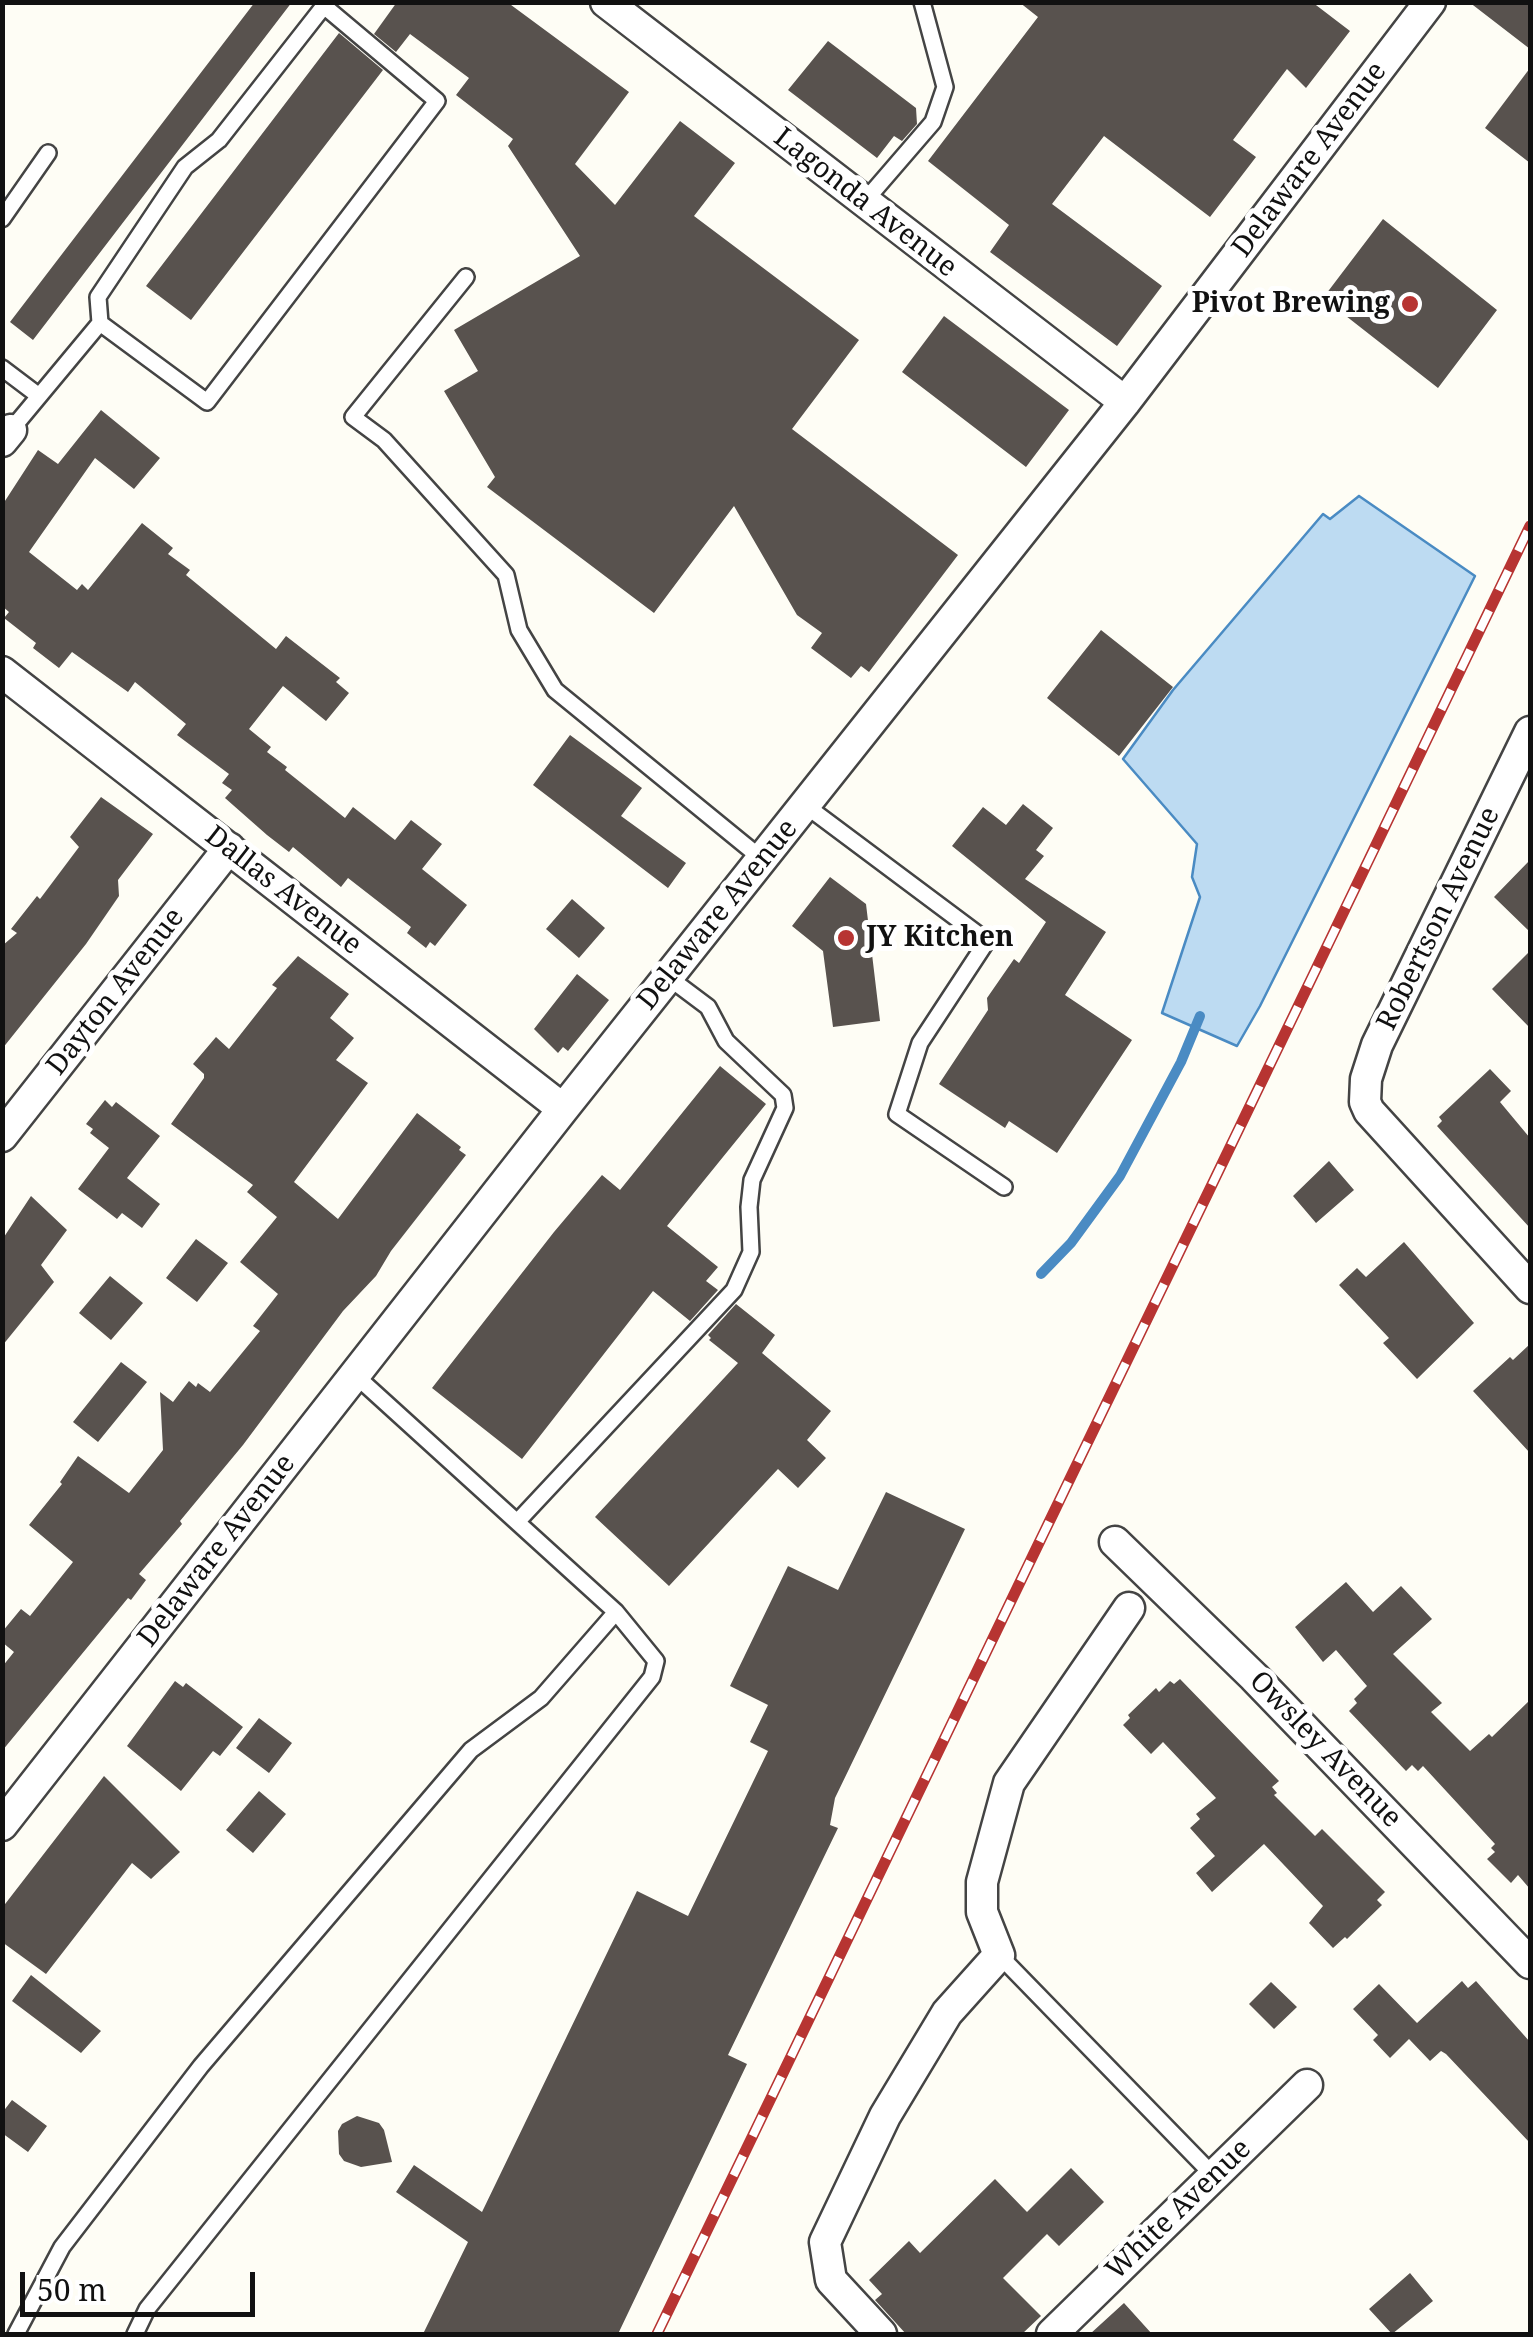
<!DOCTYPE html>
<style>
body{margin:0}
#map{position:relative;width:1533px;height:2337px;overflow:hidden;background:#fefdf5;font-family:"Noto Serif",serif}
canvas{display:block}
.frame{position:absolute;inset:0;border:5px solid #111;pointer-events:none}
.scale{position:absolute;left:20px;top:2272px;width:235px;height:45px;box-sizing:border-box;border:5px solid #111;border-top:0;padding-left:12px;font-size:30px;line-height:35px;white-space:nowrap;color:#111;-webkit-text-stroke:8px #fff;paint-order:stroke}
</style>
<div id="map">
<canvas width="1533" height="2337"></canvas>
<div class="frame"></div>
<div class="scale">50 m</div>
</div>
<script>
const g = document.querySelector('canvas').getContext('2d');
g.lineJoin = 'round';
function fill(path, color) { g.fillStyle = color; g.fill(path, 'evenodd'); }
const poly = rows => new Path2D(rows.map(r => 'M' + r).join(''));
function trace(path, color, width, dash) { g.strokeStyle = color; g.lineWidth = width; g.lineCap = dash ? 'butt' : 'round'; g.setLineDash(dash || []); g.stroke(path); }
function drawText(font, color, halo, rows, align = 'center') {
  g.font = font + ' "Noto Serif",serif'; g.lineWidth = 10; g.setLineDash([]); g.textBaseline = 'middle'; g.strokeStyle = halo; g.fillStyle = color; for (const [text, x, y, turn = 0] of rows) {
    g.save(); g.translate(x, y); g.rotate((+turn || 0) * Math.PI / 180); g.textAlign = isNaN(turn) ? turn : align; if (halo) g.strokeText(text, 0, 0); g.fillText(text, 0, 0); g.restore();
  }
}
const water = poly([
 [1359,496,1475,576,1260,1006,1237,1046,1162,1013,1200,897,1192,877,1197,844,1123,759,1173,690,1323,514,1330,519,1359,496]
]);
fill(water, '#bddbf2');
trace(water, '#4a8bc3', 2.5);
trace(poly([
 [1041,1274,1071,1243,1120,1176,1181,1062,1200,1016]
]), '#4a8bc3', 10);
fill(poly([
 [255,2,292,2,33,340,10,322],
 [397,2,507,2,629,92,575,164,615,205,680,121,735,163,694,216,859,340,792,429,958,555,869,672,861,666,851,678,811,648,822,633,797,615,734,506,654,613,487,487,495,477,444,391,478,371,454,330,580,256,508,146,513,139,456,95,469,78,410,34,396,52,374,34],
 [1019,2,1312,2,1350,31,1306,88,1287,69,1233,140,1256,157,1210,217,1104,136,1052,204,1162,286,1117,346,990,252,1009,225,928,161,1038,17],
 [1469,2,1530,2,1530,49],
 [339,33,383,70,191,320,146,286],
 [828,41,916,108,917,124,902,141,894,136,877,158,788,90],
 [1530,68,1530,163,1485,128],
 [1383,219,1497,310,1438,388,1323,298],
 [944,316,1069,410,1026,467,902,372],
 [101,410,160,458,134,489,95,458,29,552,77,590,82,584,88,590,142,523,173,548,168,554,190,570,186,575,276,649,286,636,340,678,336,682,349,693,326,721,283,686,249,729,271,747,267,752,287,767,285,770,345,818,353,807,395,840,411,820,442,844,422,869,467,905,435,946,430,942,426,948,407,933,411,927,348,878,341,887,293,847,289,852,267,835,225,798,232,790,222,783,229,774,177,735,186,724,135,682,128,692,72,652,59,668,33,648,36,643,4,618,9,612,2,606,3,504,38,450,58,464],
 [1101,630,1173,687,1119,756,1047,698],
 [570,735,642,788,621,816,686,863,668,888,533,785],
 [101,797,153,834,118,880,119,896,86,944,2,1049,2,946,17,933,11,929,37,896,40,899,79,847,70,837],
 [1023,804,1053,828,1036,850,1044,856,1025,879,1106,932,1065,995,1132,1040,1057,1153,1009,1121,1005,1128,939,1084,988,1010,987,998,1014,959,1019,963,1046,922,952,846,983,807,1006,825],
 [1530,860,1530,932,1494,897],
 [830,877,866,904,880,1021,833,1027,823,951,792,926],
 [572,899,605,928,579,958,546,929],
 [1530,951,1530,1028,1492,989],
 [298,956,349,994,330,1018,354,1038,336,1060,368,1083,294,1182,338,1219,417,1113,461,1147,459,1150,466,1155,391,1251,376,1276,343,1311,243,1445,180,1521,182,1524,139,1574,146,1580,131,1600,128,1598,2,1751,2,1667,14,1652,2,1642,2,1632,21,1609,30,1616,73,1562,29,1525,62,1484,60,1482,78,1456,129,1493,163,1450,160,1392,173,1402,189,1381,196,1387,198,1383,210,1392,260,1331,253,1326,278,1294,240,1262,277,1217,247,1192,253,1185,171,1124,204,1078,204,1074,193,1064,216,1037,229,1049,277,988,272,985],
 [577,974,609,1000,568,1051,563,1047,558,1053,534,1029],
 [720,1066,766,1104,667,1226,718,1267,706,1281,718,1290,690,1321,653,1291,522,1459,432,1388,554,1232,602,1175,620,1190],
 [1490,1069,1511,1091,1500,1102,1530,1138,1530,1228,1437,1126,1442,1121,1439,1117],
 [105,1100,112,1107,116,1102,160,1136,127,1178,160,1204,142,1228,122,1213,117,1219,78,1189,109,1148,90,1133,93,1129,86,1124],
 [1329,1161,1354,1190,1316,1223,1293,1196],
 [31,1196,67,1230,41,1265,54,1282,2,1346,2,1240],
 [196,1239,228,1263,197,1302,166,1278],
 [1404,1242,1474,1323,1417,1379,1383,1343,1389,1338,1339,1285,1357,1268,1366,1277],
 [110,1276,143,1303,111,1340,79,1313],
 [736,1304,775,1335,762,1353,831,1411,807,1440,826,1458,798,1488,778,1469,669,1586,595,1517,738,1363,709,1340,711,1338,708,1335],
 [1530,1344,1530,1453,1473,1391,1510,1357,1513,1360],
 [121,1362,147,1382,98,1442,73,1422],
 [886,1492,965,1529,835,1798,830,1825,838,1828,728,2055,747,2064,618,2334,423,2334,468,2242,396,2192,414,2165,482,2212,637,1891,688,1916,768,1751,750,1742,768,1705,730,1686,788,1566,838,1590],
 [1346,1582,1373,1612,1401,1586,1432,1619,1393,1654,1442,1703,1431,1712,1470,1751,1489,1734,1492,1737,1530,1700,1530,1889,1518,1875,1511,1883,1487,1859,1495,1852,1491,1848,1495,1844,1423,1766,1418,1771,1412,1765,1406,1771,1349,1711,1357,1703,1354,1699,1367,1686,1336,1650,1323,1662,1295,1627],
 [1180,1679,1279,1781,1272,1787,1277,1793,1274,1795,1315,1836,1322,1829,1385,1892,1377,1900,1382,1905,1347,1939,1345,1937,1333,1948,1309,1923,1323,1906,1264,1844,1212,1892,1196,1873,1215,1856,1190,1828,1200,1819,1196,1814,1216,1798,1163,1742,1151,1754,1123,1725,1130,1718,1128,1715,1156,1688,1159,1692,1170,1681,1174,1684],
 [175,1681,183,1687,186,1683,243,1727,220,1756,213,1751,181,1791,127,1746],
 [259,1718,292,1743,269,1773,236,1748],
 [104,1776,180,1852,151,1879,132,1863,46,1974,2,1942,2,1908],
 [259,1791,286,1814,253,1853,226,1830],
 [31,1975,101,2031,81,2053,12,2001],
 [1462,1981,1468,1988,1476,1981,1530,2042,1530,2143,1446,2054,1441,2051,1430,2061,1409,2039,1390,2058,1373,2040,1378,2035,1353,2009,1379,1984,1417,2023],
 [1271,1982,1297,2007,1274,2029,1249,2004],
 [12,2100,47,2126,28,2152,2,2133,2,2113],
 [357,2116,379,2123,384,2130,392,2162,361,2167,344,2161,339,2154,338,2131,342,2124],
 [1071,2168,1104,2202,1059,2246,1047,2234,1003,2278,1041,2316,1022,2334,906,2334,875,2300,882,2294,869,2280,909,2241,920,2253,995,2179,1027,2212],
 [1410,2273,1433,2301,1392,2334,1369,2309],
 [1124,2303,1152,2334,1090,2334]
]), '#58524e');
const lane = poly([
 [864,202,933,122,945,87,922,2],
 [2,219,48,153],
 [466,277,353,417,384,440,506,575,519,630,555,690,762,859],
 [2,368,39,396],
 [11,430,100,323,207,402,437,101,324,6,219,140,185,167,98,297,100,323],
 [805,805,987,941,920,1043,897,1114,1004,1187],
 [518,1521,734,1290,751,1252,749,1207,752,1180,785,1108,783,1095,726,1041,708,1007,668,977],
 [999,1955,1214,2176],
 [16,2334,62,2247,201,2066,471,1750,541,1698,616,1612],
 [135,2334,147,2309,652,1677,656,1661,616,1612,355,1375]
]);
const street = poly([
 [606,2,1125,402],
 [2,441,11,430],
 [2,672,563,1109],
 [1530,732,1377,1045,1366,1079,1365,1102,1369,1111,1530,1288],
 [2,1136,229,848],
 [1115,1542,1254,1677,1530,1963],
 [2,1825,563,1109,1125,402,1430,2],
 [881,2334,831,2280,825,2242,885,2116,947,2013,999,1955,982,1912,982,1882,1009,1783,1129,1608],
 [1052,2334,1307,2085]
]);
trace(lane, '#444', 20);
trace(street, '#444', 35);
trace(lane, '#fff', 15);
trace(street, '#fff', 30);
const rail = poly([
 [657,2334,1530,526]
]);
trace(rail, '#b73432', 11);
trace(rail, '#fff', 8, [22]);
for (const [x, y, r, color] of [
 [1410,304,10,"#b73432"],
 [846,938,10,"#b73432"]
]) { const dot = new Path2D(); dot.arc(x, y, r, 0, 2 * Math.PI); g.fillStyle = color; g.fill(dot); trace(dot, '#fff', 4); }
drawText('28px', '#111', '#fff', [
 ["Delaware Avenue",1310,160,-53],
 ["Lagonda Avenue",865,203,38],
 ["Dallas Avenue",283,891,38],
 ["Delaware Avenue",718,915,-51],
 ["Robertson Avenue",1439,919,-64],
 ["Dayton Avenue",116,992,-52],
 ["Delaware Avenue",217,1551,-52],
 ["Owsley Avenue",1325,1750,46],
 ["White Avenue",1179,2210,-44]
]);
drawText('bold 28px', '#111', '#fff', [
 ["Pivot Brewing",1390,304],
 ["JY Kitchen",866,938,"left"]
], 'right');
</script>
